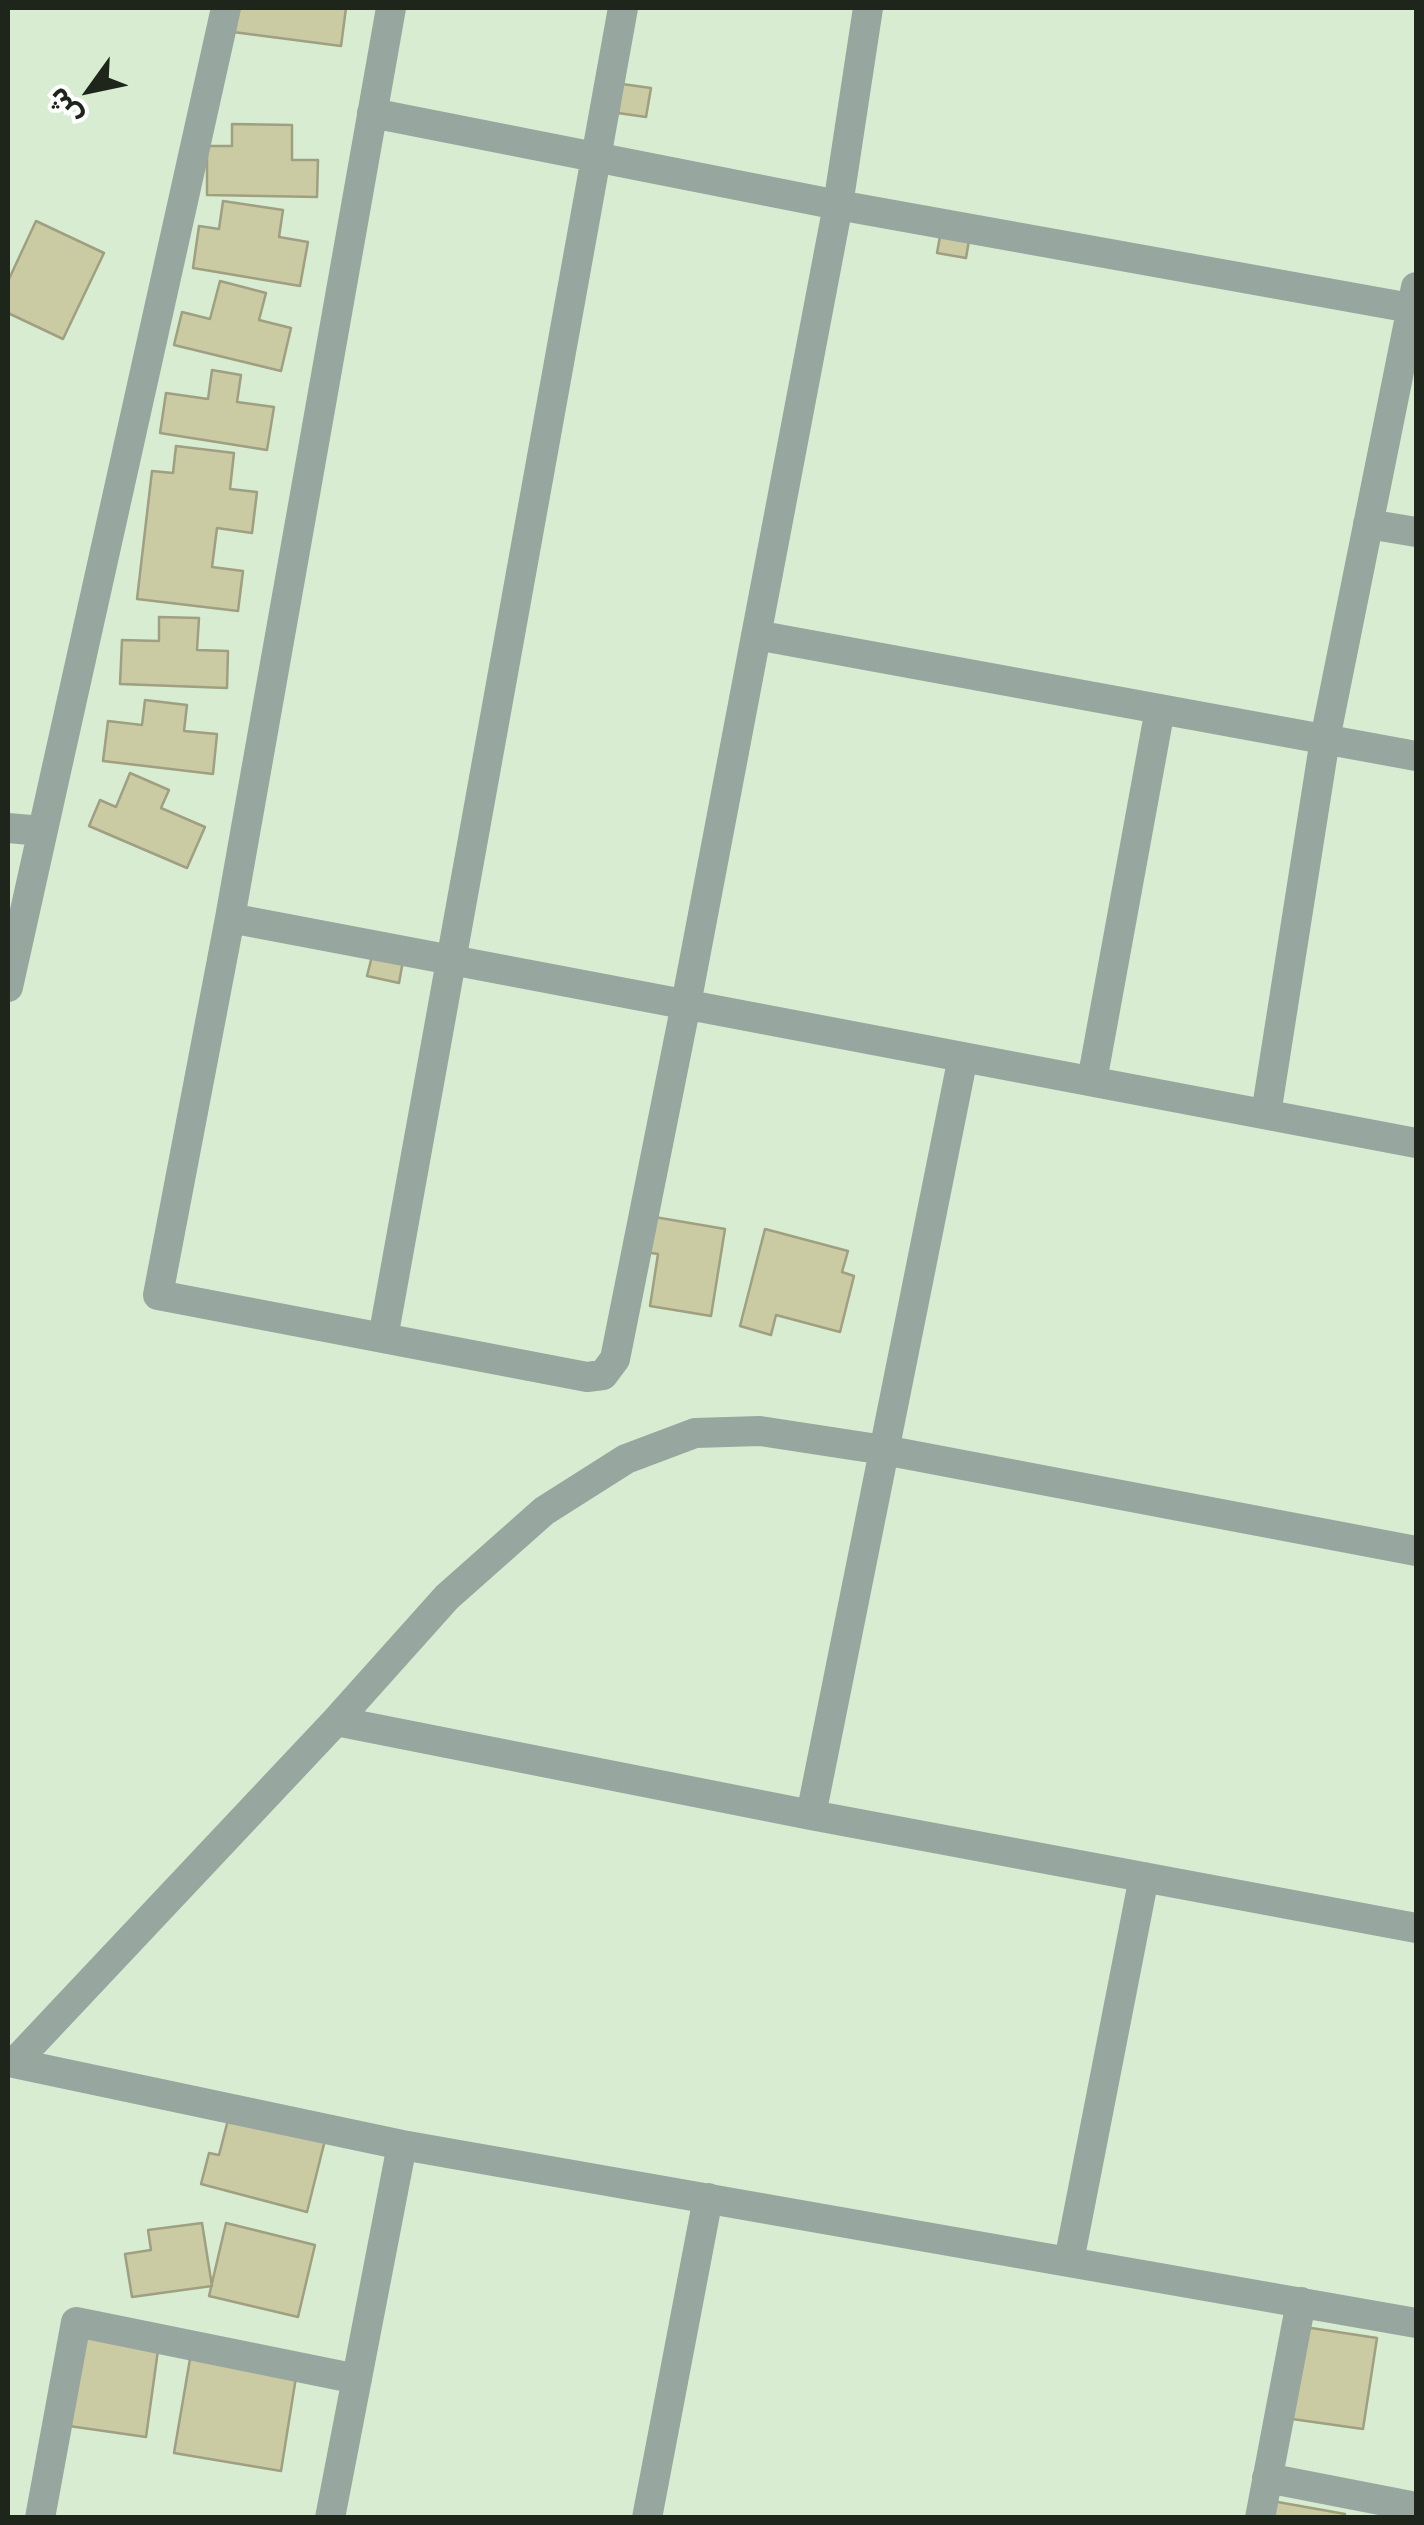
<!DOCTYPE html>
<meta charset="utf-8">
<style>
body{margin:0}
#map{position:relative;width:1424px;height:2525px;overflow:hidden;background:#d8ecd1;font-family:"Roboto Serif","Noto Sans Arabic",serif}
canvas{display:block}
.frame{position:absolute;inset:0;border:10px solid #1e251b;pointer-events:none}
.north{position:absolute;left:40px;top:40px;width:100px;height:100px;-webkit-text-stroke:8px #fff;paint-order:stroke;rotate:237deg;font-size:28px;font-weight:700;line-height:40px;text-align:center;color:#1e251b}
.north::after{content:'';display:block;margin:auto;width:35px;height:45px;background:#1e251b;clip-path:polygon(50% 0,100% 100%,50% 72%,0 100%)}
</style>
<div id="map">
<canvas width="1424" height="2525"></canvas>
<div class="frame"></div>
<div class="north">ش</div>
</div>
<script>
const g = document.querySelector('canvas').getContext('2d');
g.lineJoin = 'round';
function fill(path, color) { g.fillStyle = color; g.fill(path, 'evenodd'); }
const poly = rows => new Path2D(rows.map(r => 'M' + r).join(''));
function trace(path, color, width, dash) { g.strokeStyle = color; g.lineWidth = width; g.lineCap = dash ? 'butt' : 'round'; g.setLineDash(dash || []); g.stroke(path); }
const building = poly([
 [236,8,346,8,341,46,233,32,236,8],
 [622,84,651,88,646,117,618,113,622,84],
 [232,124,292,125,292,160,318,160,317,197,207,195,207,146,232,146,232,124],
 [223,201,283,210,279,237,308,242,300,286,193,268,199,226,219,229,223,201],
 [36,221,104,253,63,339,8,313,8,281,36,221],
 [942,225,971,229,966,258,937,253,942,225],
 [220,281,266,293,259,320,291,328,281,371,174,345,182,312,210,319,220,281],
 [212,370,241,375,237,402,274,407,267,450,160,433,166,393,208,399,212,370],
 [176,446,234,453,230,489,257,492,252,533,217,528,212,567,243,571,238,611,137,599,152,471,173,473,176,446],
 [159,617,199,618,197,650,228,651,227,688,120,684,122,640,159,641,159,617],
 [145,700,187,705,184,731,217,734,213,774,103,761,108,721,142,725,145,700],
 [130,773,169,790,161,808,205,827,187,868,89,826,100,800,116,807,130,773],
 [374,948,404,955,399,983,367,976,374,948],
 [637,1214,725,1229,711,1316,650,1306,658,1254,631,1250,637,1214],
 [765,1229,848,1251,842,1272,854,1276,840,1332,776,1315,771,1335,740,1326,765,1229],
 [230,2112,326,2136,307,2212,201,2184,209,2153,219,2155,230,2112],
 [202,2223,212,2286,132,2297,125,2254,151,2250,148,2230,202,2223],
 [226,2223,315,2245,298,2317,209,2296,226,2223],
 [1298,2326,1377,2338,1363,2429,1285,2418,1298,2326],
 [69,2330,159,2343,146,2437,55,2424,69,2330],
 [190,2359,296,2377,281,2471,174,2453,190,2359],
 [1261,2499,1345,2514,1344,2518,1257,2518,1261,2499]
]);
fill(building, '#cbcba3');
trace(building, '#9f9f81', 2.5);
trace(poly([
 [391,8,230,918,158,1295,587,1377,603,1375,615,1359,686,1004,838,205,868,8],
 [372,113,838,205,1416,309],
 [1368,524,1416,532],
 [756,635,1416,756],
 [8,828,42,831],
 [230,918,1416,1143],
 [8,987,226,8],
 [1092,1081,1160,709],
 [1266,1114,1325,739,1416,287],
 [383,1338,623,8],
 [336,1721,811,1815,1416,1928],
 [811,1815,963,1057],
 [14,2063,336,1721,447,1597,544,1511,626,1459,695,1433,760,1431,884,1450,1416,1551],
 [14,2063,402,2145,1416,2323],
 [1069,2261,1144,1877],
 [1267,2478,1416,2507],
 [40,2518,76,2322,357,2379],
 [330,2518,402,2145],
 [647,2518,708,2198],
 [1260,2518,1301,2302]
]), '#97a69f', 30);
</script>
